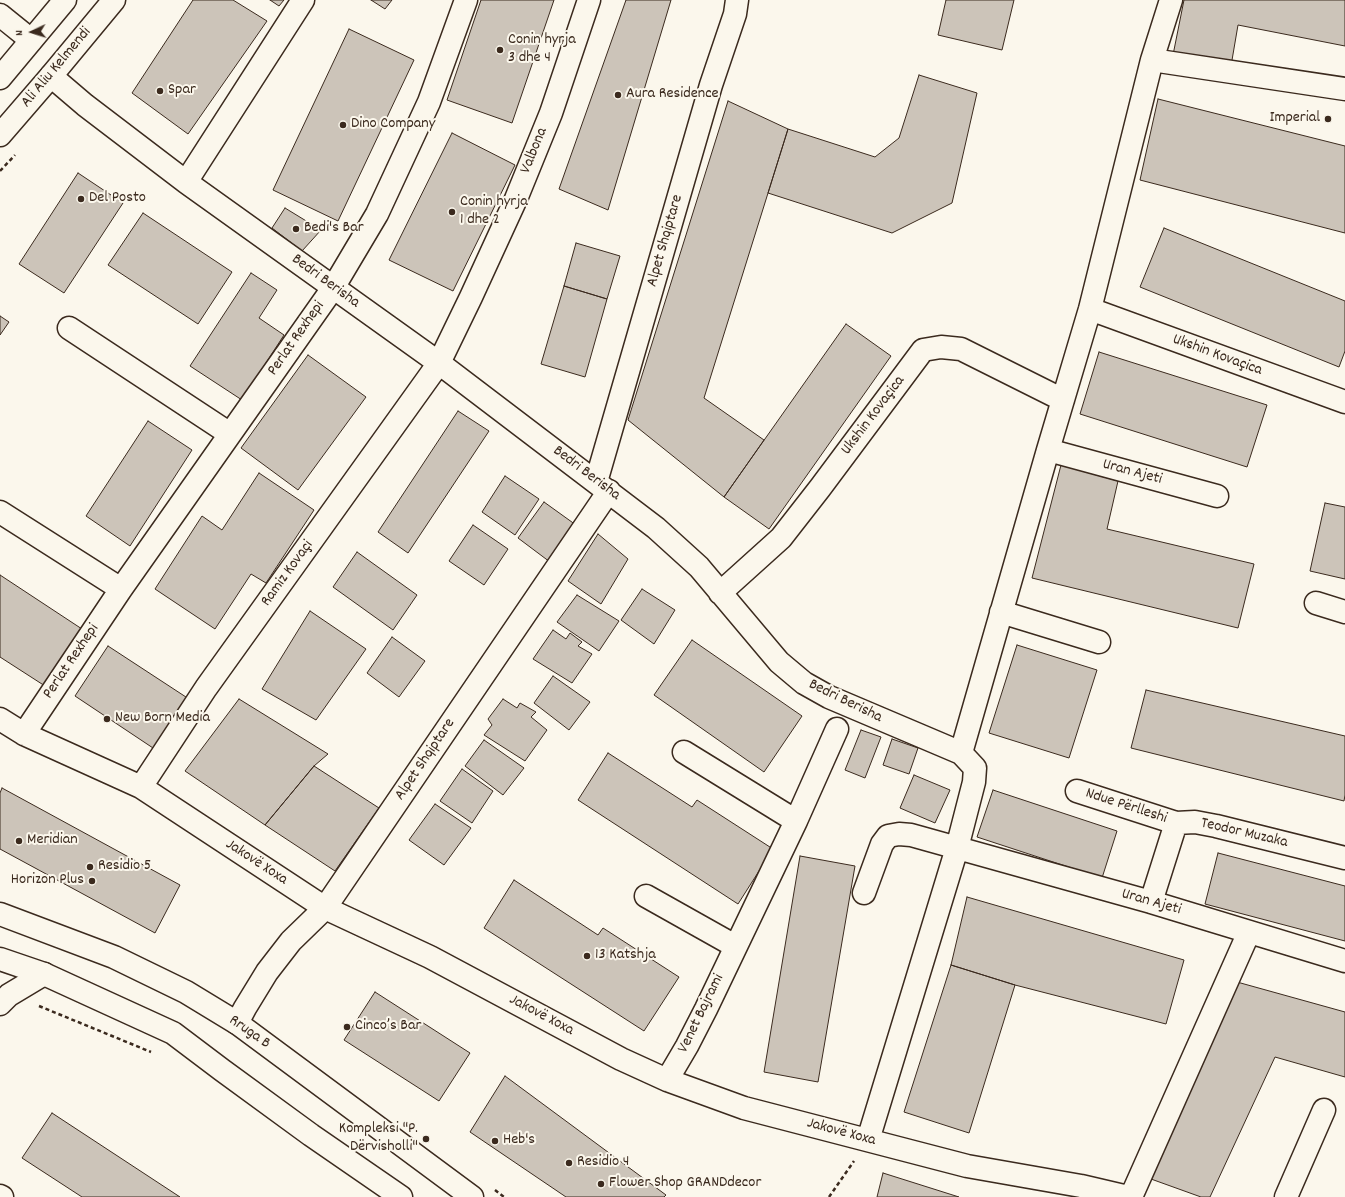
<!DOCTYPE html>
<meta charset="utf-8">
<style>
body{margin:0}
#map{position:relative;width:1345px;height:1197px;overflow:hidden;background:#fbf7ec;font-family:Dekko,sans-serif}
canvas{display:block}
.north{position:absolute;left:12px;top:12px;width:40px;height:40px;-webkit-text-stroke:3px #fbf7ec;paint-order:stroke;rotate:266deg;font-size:11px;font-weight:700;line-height:16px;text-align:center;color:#3b2a1e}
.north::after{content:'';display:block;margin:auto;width:14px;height:18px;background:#3b2a1e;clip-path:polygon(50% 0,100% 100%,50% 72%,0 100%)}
</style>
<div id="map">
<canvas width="1345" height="1197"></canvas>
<div class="north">N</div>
</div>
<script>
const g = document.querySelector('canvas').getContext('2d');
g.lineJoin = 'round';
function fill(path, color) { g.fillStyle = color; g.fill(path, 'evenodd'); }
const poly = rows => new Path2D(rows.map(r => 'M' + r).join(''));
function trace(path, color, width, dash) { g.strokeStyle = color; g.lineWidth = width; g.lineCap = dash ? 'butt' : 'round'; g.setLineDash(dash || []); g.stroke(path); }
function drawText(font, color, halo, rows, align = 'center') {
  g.font = font + ' Dekko,sans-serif'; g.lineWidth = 4; g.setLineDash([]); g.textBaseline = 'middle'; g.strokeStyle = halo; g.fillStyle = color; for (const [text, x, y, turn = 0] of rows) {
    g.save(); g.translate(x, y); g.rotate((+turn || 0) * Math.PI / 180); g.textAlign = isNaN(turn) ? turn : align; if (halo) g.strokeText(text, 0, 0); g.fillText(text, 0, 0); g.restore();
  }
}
const building = poly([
 [193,0,233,0,267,21,188,134,132,93,193,0],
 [270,0,284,0,279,6,270,0],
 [371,0,392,0,385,9,371,0],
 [481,0,554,0,512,123,447,100,481,0],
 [626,0,671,0,608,210,559,189,626,0],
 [946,0,1014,0,1002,50,938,35,946,0],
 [1184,0,1345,0,1345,46,1238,25,1231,66,1173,55,1184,0],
 [349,29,414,60,338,221,273,190,349,29],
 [919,75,977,93,952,203,892,233,768,193,788,129,875,157,899,138,919,75],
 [1158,99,1345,146,1345,233,1140,180,1158,99],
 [728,101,788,129,704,398,764,440,724,497,628,420,728,101],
 [452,133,515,165,453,291,389,260,452,133],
 [78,173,123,203,64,293,19,264,78,173],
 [285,208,321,230,302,251,272,228,285,208],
 [143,213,232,272,198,324,108,265,143,213],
 [1164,228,1345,301,1345,351,1339,367,1140,287,1164,228],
 [576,243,620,256,607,299,564,286,576,243],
 [251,273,277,290,259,318,284,335,242,400,190,366,251,273],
 [564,286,607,299,585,377,541,364,564,286],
 [0,316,9,322,0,335,0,316],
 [846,324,891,356,769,529,724,497,846,324],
 [1099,352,1267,405,1247,467,1080,414,1099,352],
 [308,355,366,397,298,490,241,448,308,355],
 [458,411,489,431,408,553,378,532,458,411],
 [148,421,192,450,130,546,86,516,148,421],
 [1061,465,1118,481,1107,529,1254,564,1238,628,1032,578,1061,465],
 [259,473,314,510,266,583,251,574,215,629,155,589,202,516,222,530,259,473],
 [505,476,539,499,515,535,482,512,505,476],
 [544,502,576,525,550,562,518,538,544,502],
 [1325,503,1345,507,1345,579,1310,571,1325,503],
 [473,525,508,549,484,585,449,561,473,525],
 [598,534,628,559,601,604,568,581,598,534],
 [357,552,417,595,393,630,333,587,357,552],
 [0,575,82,629,45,686,0,657,0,575],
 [642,589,675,610,654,644,621,620,642,589],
 [577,595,619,621,599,651,557,622,577,595],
 [310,611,366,649,316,720,262,689,310,611],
 [553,630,566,639,570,633,582,642,578,646,592,654,572,683,533,659,553,630],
 [392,637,425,661,399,697,367,673,392,637],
 [692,640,802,716,764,772,654,695,692,640],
 [1017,645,1097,670,1069,758,989,733,1017,645],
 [108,646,189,699,156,750,75,696,108,646],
 [553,676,590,702,569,730,534,703,553,676],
 [1146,690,1345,736,1345,795,1344,801,1131,748,1146,690],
 [239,699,328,754,314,766,265,825,185,771,239,699],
 [503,699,517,708,520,703,536,712,531,717,547,730,525,761,484,735,492,725,488,719,503,699],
 [861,730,881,737,865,778,845,770,861,730],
 [892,739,918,748,909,774,883,765,892,739],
 [484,740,524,768,503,795,465,766,484,740],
 [608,753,692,807,697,800,773,849,738,904,578,800,608,753],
 [314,766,379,808,335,871,265,825,314,766],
 [462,769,493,791,472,823,440,801,462,769],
 [914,775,950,790,935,823,900,808,914,775],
 [2,788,180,885,155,933,0,849,0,793,2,788],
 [993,790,1117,831,1102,878,977,837,993,790],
 [435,804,471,828,444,865,409,840,435,804],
 [1218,853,1345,886,1345,941,1205,904,1218,853],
 [800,856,855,866,818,1082,764,1072,800,856],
 [514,880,598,935,603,928,679,977,644,1031,484,928,514,880],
 [967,897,1184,960,1166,1024,1015,985,951,965,967,897],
 [951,965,1015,985,969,1133,904,1112,951,965],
 [1237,982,1345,1012,1345,1077,1275,1057,1210,1197,1201,1197,1151,1179,1237,982],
 [375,992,470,1053,439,1101,344,1040,375,992],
 [505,1076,666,1195,664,1197,566,1197,470,1132,505,1076],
 [52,1113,180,1197,82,1197,22,1158,52,1113],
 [883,1173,959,1197,877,1197,883,1173]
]);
fill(building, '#ccc4b9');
trace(building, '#3b2a1e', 1);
const minor = poly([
 [0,15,31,40],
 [1152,60,1345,89],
 [51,76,85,105,186,182,439,363,656,528,699,567,779,662,804,683,829,697,961,753,975,768,974,782,957,848,868,1140],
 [186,182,303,0],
 [1090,309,1345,402],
 [69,328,230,434],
 [1048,450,1217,496],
 [596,482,711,85,735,14,737,0],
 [0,512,121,589],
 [720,593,781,538,820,488,923,350,941,347,961,349,1063,400],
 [1316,603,1345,612],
 [1001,612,1099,642],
 [0,719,24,734,141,787,325,908,430,957,621,1059,667,1080,744,1108,967,1166,1081,1186,1128,1197],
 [24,734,121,589,333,288,377,214,429,102,466,0],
 [684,752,796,821],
 [961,753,1048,450,1090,309,1152,60,1171,0],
 [141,787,206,688,439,363,471,297,516,199,551,113,589,0],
 [1077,791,1176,823,1195,822,1216,826,1345,858],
 [864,893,882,844,888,836,899,834,911,835,1151,902,1345,961],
 [646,896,735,946],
 [1151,902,1176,823],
 [0,1004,9,995,44,974],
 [237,1023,245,1008,267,972,291,941,325,908,609,491],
 [667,1080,687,1046,706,1009,796,821,837,729],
 [0,1196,2,1197],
 [1131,1197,1249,932],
 [1286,1197,1324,1110]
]);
const major = poly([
 [0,78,65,0],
 [0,135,51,76,114,0],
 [0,914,114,957,186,992,237,1023,472,1197],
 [0,959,44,974,173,1033,222,1070,311,1135,401,1197]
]);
trace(minor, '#3b2a1e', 25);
trace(major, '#3b2a1e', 25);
trace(poly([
 [0,171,15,155],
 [39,1006,151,1052],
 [495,1190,504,1197],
 [829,1197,854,1161]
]), '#3b2a1e', 2.5, [4, 3]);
trace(minor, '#fbf7ec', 22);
trace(major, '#fbf7ec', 22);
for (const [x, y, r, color] of [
 [500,50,4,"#3b2a1e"],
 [160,91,4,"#3b2a1e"],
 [618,95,4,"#3b2a1e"],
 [1328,119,4,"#3b2a1e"],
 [343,125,4,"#3b2a1e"],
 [81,199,4,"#3b2a1e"],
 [452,212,4,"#3b2a1e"],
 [296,229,4,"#3b2a1e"],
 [107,719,4,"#3b2a1e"],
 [19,841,4,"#3b2a1e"],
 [90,867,4,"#3b2a1e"],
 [92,881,4,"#3b2a1e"],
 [587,956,4,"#3b2a1e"],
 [347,1027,4,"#3b2a1e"],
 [426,1139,4,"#3b2a1e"],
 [495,1141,4,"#3b2a1e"],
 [569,1163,4,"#3b2a1e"],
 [601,1184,4,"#3b2a1e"]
]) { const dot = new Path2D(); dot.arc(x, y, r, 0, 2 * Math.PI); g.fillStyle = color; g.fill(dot); trace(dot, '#fbf7ec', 1.5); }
drawText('16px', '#3b2a1e', '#fbf7ec', [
 ["Conin hyrja",508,41],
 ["3 dhe 4",508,59],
 ["Spar",168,91],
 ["Aura Residence",626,95],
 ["Imperial",1320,119,"right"],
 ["Dino Company",351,125],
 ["Del Posto",89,199],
 ["Conin hyrja",460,203],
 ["1 dhe 2",460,221],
 ["Bedi's Bar",304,229],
 ["New Born Media",115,719],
 ["Meridian",27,841],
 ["Residio 5",98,867],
 ["Horizon Plus",84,881,"right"],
 ["13 Katshja",595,956],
 ["Cinco’s Bar",355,1027],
 ["Kompleksi \"P.",418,1130,"right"],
 ["Dërvisholli\"",418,1148,"right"],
 ["Heb's",503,1141],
 ["Residio 4",577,1163],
 ["Flower Shop GRANDdecor",609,1184]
], 'left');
drawText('16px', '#3b2a1e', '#fbf7ec', [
 ["Ali Aliu Kelmendi",57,68,-50],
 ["Valbona",535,151,-68],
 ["Alpet Shqiptare",666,241,-74],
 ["Bedri Berisha",325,282,36],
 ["Perlat Rexhepi",297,339,-55],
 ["Ukshin Kovaçica",1217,356,20],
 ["Ukshin Kovaçica",874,416,-53],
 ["Uran Ajeti",1132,473,15],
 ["Bedri Berisha",586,474,37],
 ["Ramiz Kovaçi",288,574,-54],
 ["Perlat Rexhepi",72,662,-56],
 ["Bedri Berisha",845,702,26],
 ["Alpet Shqiptare",426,760,-56],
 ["Ndue Përlleshi",1126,807,18],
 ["Teodor Muzaka",1244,834,13],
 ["Jakovë Xoxa",256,863,33],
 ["Uran Ajeti",1151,903,16],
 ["Venet Bajrami",702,1014,-64],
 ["Jakovë Xoxa",541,1016,28],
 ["Rruga B",249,1033,35],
 ["Jakovë Xoxa",841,1133,15]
]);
</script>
